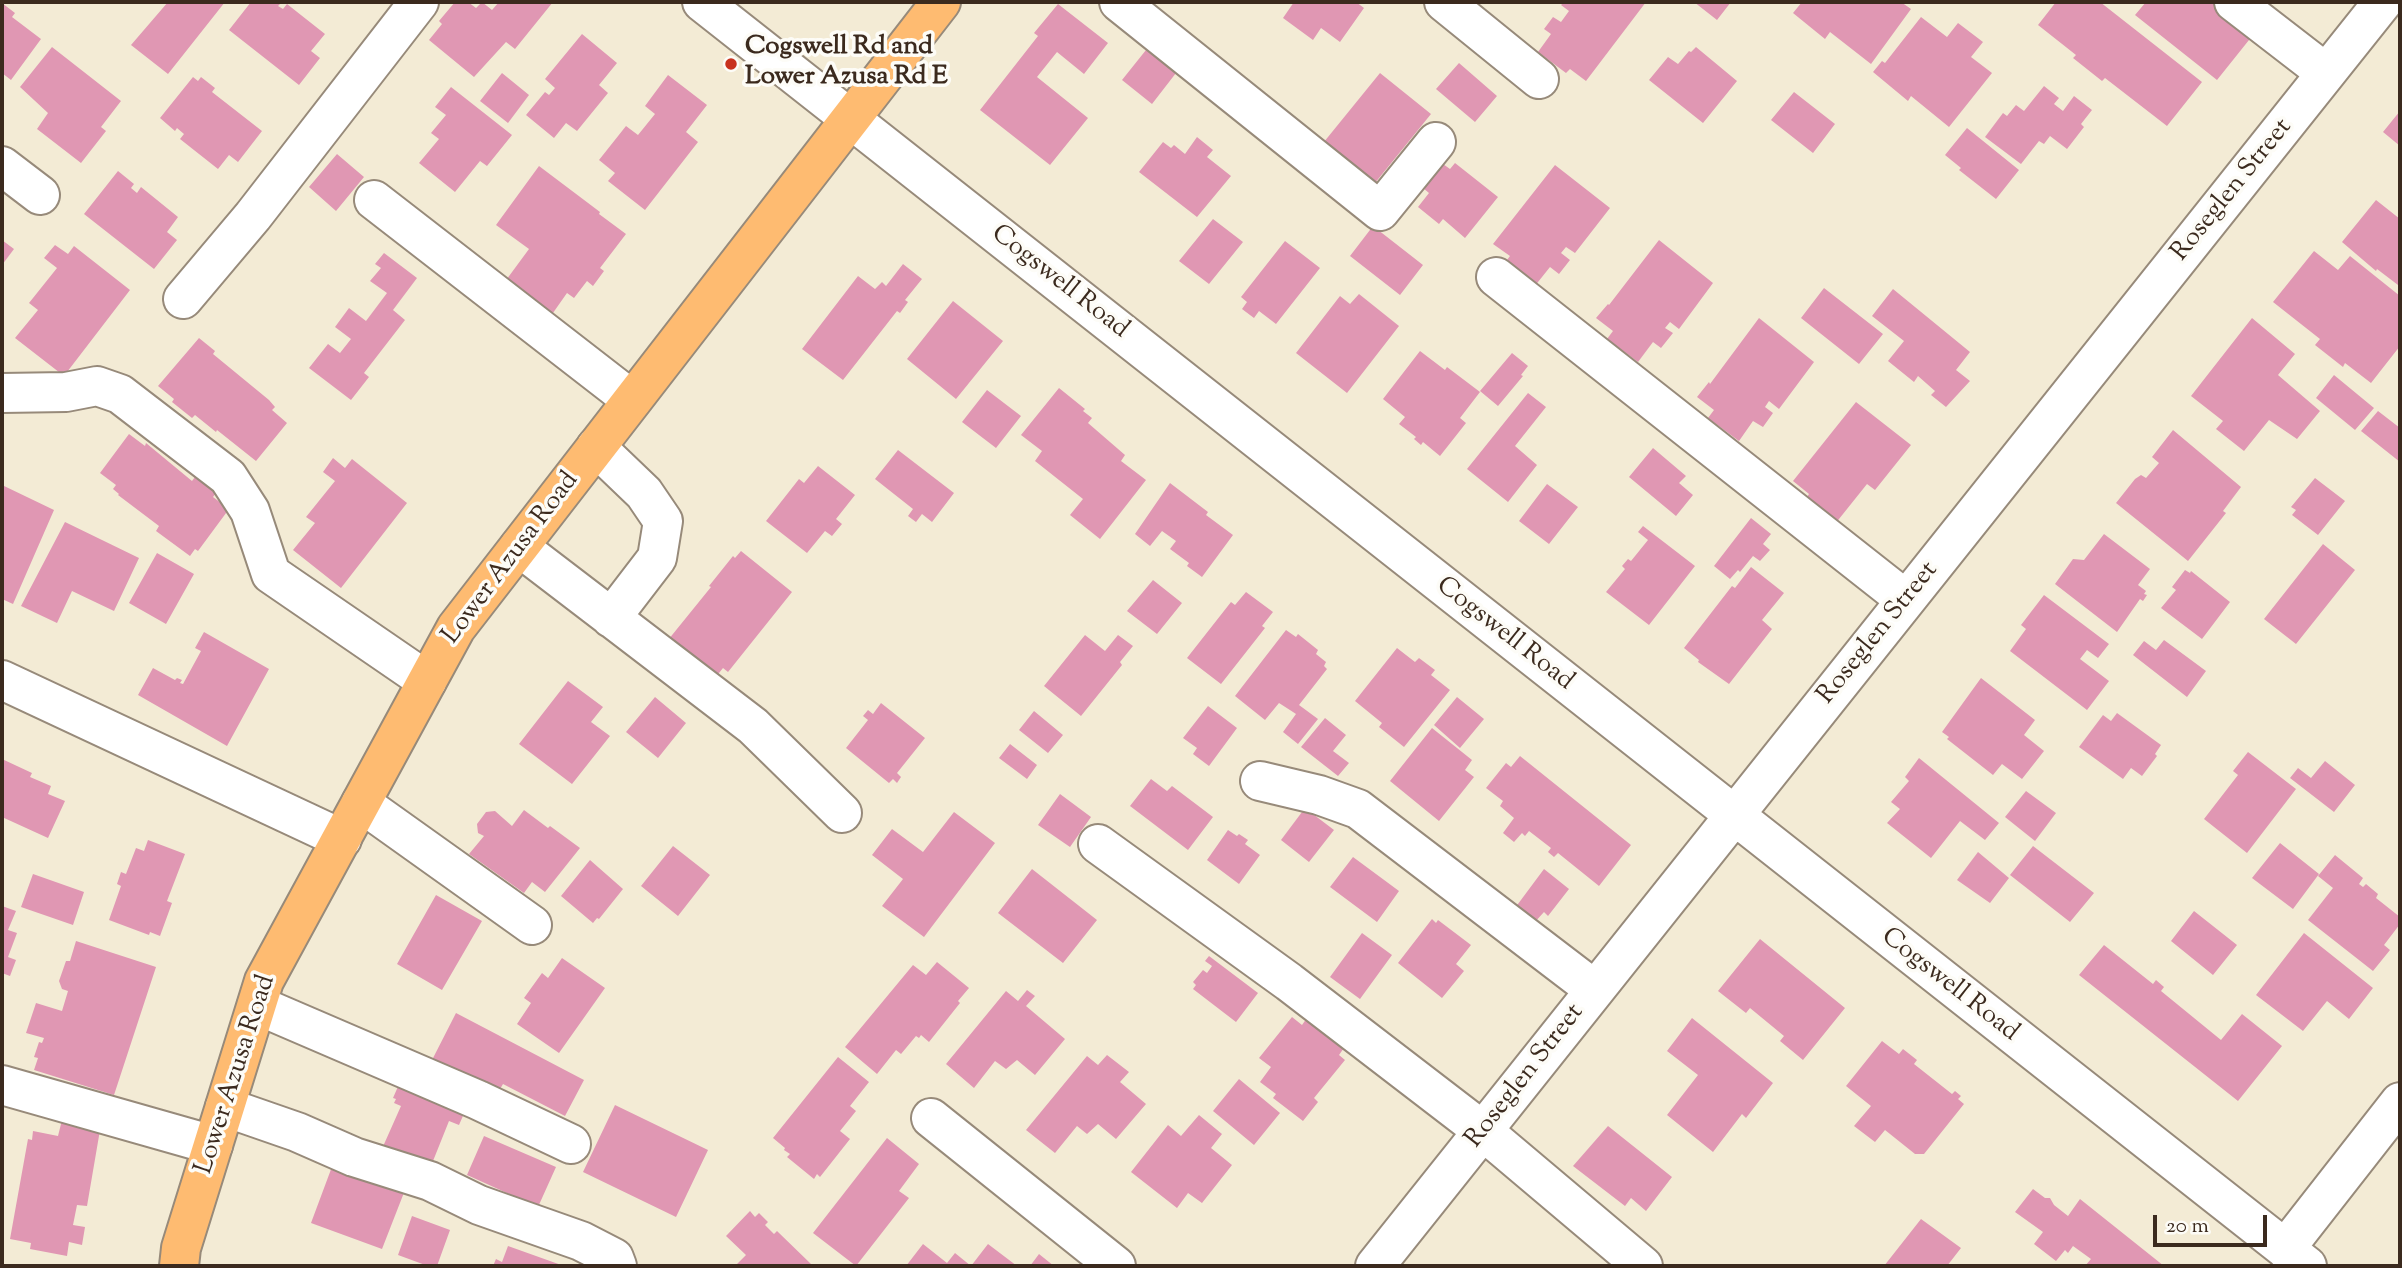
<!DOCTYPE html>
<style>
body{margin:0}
#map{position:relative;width:2402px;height:1268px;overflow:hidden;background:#f3ebd5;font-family:"Sorts Mill Goudy",serif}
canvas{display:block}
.frame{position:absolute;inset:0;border:4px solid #3b2a1e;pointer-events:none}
.scale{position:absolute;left:2153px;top:1215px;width:114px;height:32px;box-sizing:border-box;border:4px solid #3b2a1e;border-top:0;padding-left:9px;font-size:21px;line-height:24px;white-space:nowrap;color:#3b2a1e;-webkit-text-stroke:5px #fdfcf7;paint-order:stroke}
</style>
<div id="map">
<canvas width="2402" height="1268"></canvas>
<div class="frame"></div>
<div class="scale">20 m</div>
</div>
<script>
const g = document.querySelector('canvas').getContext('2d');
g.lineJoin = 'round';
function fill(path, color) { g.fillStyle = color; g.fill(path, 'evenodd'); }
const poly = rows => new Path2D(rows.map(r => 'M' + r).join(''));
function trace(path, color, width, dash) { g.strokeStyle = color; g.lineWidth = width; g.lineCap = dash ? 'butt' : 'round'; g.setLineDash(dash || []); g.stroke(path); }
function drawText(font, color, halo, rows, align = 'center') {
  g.font = font + ' "Sorts Mill Goudy",serif'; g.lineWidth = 7; g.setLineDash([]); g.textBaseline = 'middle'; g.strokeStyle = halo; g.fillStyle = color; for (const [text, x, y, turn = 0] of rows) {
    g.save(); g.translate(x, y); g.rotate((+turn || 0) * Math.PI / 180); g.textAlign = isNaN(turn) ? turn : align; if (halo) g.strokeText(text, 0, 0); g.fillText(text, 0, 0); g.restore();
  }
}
fill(poly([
 [168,2,225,2,168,74,131,45],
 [251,2,282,2,278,6,283,9,287,4,325,34,311,51,320,58,299,85,229,30],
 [455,2,468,2,476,8,482,2,492,10,499,2,553,2,515,49,506,42,474,77,429,40,442,24,439,21],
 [1294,2,1356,2,1364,8,1340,42,1321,28,1313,40,1283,18],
 [1564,2,1646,2,1586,81,1570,69,1566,73,1538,52,1551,34,1544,29,1553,17,1561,22,1569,11,1561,5],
 [1694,2,1731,2,1717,20],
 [1802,2,1901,2,1911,9,1871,64,1830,32,1825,39,1793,13],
 [2056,2,2100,2,2202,82,2167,126,2105,78,2102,81,2073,58,2076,55,2038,25],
 [2146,2,2221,2,2257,30,2217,80,2135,15],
 [2,3,15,13,12,17,41,39,11,80,2,73],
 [1058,4,1108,43,1084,74,1057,52,1037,77,1088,118,1050,165,980,110,1038,36,1034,33],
 [1921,17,1947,37,1958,23,1983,42,1971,57,1992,73,1949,127,1911,96,1908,101,1873,72,1882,61,1885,63],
 [582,34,617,63,599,85,608,93,577,131,566,123,554,138,526,115,545,92,549,95,555,88,545,79],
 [52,47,121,101,101,127,106,131,81,163,37,129,48,113,20,87],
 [1696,47,1737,81,1703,123,1649,80,1668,57,1678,64,1689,51,1691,52],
 [1146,50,1176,73,1152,104,1122,80],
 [1459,63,1497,96,1475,122,1436,89],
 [502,73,529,95,508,123,480,101],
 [1380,73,1431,114,1366,194,1315,153],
 [668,75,707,105,686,132,698,142,645,210,608,181,615,173,599,160,626,126,638,135,655,114,645,106],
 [193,77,198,81,201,77,215,88,212,92,262,131,238,162,229,155,218,169,180,139,184,134,177,128,175,131,160,118],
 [2044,86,2059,98,2054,104,2063,111,2074,96,2092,110,2081,124,2084,127,2067,149,2050,136,2044,144,2039,141,2021,164,1985,137,2003,113,2007,116,2016,105,2024,111],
 [451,87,512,135,487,166,480,161,455,192,419,163,439,139,431,133,446,115,435,107],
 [1794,92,1835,124,1813,153,1771,120],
 [2400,111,2400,146,2383,132],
 [1967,128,2019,170,1996,199,1959,170,1961,168,1945,155],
 [1197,137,1213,150,1207,157,1231,176,1197,217,1139,172,1163,142,1171,148,1174,145,1185,154],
 [337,154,364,177,336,211,309,187],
 [1455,163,1498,197,1465,238,1443,219,1439,224,1418,207,1429,193,1423,188,1443,164,1450,169],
 [1555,165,1610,208,1575,253,1566,247,1561,253,1570,260,1559,274,1550,267,1534,287,1504,264,1510,256,1493,244],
 [539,166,600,212,599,214,626,234,600,268,604,271,593,286,587,281,574,298,567,293,548,320,501,287,529,249,496,225],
 [118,171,134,184,131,188,137,193,141,187,178,217,167,232,177,240,154,269,84,214],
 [2376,200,2400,219,2400,282,2398,285,2377,269,2376,271,2342,242],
 [1213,219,1243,242,1209,284,1179,261],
 [1373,226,1423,265,1400,295,1350,256],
 [2,240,14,249,2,265],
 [1659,240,1713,283,1679,329,1670,322,1665,328,1673,333,1661,348,1653,342,1638,362,1607,339,1613,331,1596,318,1608,304,1609,305],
 [1285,241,1320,268,1276,324,1259,311,1254,318,1242,309,1247,302,1241,297],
 [55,245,68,254,74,246,130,290,64,376,15,338,38,310,29,303,57,268,44,258],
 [2314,251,2338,270,2350,256,2400,296,2400,346,2371,383,2345,363,2343,367,2315,345,2320,339,2273,302],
 [384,253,417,278,393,310,405,320,364,373,369,377,351,400,309,368,328,344,340,353,351,339,335,327,349,308,366,321,387,293,370,281,381,268,375,264],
 [903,264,922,279,905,300,908,302,900,313,897,311,843,380,802,349,858,276,875,289,882,282,886,286],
 [1824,288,1883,334,1859,364,1801,318],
 [1893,289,1970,352,1956,370,1970,381,1946,407,1931,395,1935,391,1918,376,1914,382,1888,361,1904,341,1872,316],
 [1359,294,1399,326,1347,393,1296,353,1340,296,1350,304],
 [953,301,1003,341,956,399,907,359],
 [1759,318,1814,362,1779,409,1769,401,1765,407,1773,413,1763,427,1753,421,1739,441,1708,418,1714,410,1697,397,1709,382,1710,384],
 [2252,318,2295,354,2278,375,2320,411,2297,439,2269,420,2244,451,2216,429,2223,421,2191,396],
 [199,338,215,351,213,354,269,400,275,407,272,410,287,423,256,461,217,430,216,432,195,415,192,418,172,402,174,399,158,386],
 [1420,351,1445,370,1447,367,1480,392,1460,418,1466,423,1440,456,1423,442,1421,445,1414,439,1416,437,1399,424,1405,417,1383,399],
 [1512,353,1528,366,1521,375,1523,376,1498,406,1480,391],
 [2334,375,2374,408,2355,430,2316,398],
 [1059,388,1085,409,1083,411,1092,418,1088,423,1125,455,1121,461,1146,480,1100,539,1070,515,1083,499,1035,461,1042,451,1021,435],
 [987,390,1021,416,996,448,962,422],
 [1528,393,1546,407,1515,446,1537,465,1508,502,1467,469],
 [1856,402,1911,445,1875,490,1867,484,1835,524,1805,500,1809,494,1793,481],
 [2378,411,2400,428,2400,462,2361,431],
 [2173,430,2241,487,2223,511,2226,513,2188,561,2116,503,2135,479,2141,475,2146,478,2159,463,2152,457],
 [129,434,145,446,146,443,192,481,195,477,216,493,213,497,229,509,198,551,195,549,190,556,156,531,159,526,118,495,119,494,113,489,116,485,100,473],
 [1653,448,1686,476,1679,483,1693,495,1676,516,1629,477],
 [898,450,954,493,932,522,922,514,916,522,908,516,913,509,875,479],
 [333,458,345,468,352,459,407,503,341,588,293,550,315,523,306,517,335,481,323,472],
 [818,466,855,495,836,519,842,524,832,536,825,531,807,553,766,521,799,479,804,483],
 [2315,478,2345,501,2318,535,2292,515,2296,510,2291,507],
 [1170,483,1208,512,1206,515,1233,535,1202,577,1187,566,1189,563,1170,549,1176,541,1162,531,1150,546,1135,534],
 [1547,484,1578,507,1549,544,1519,521],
 [2,485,54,510,13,604,2,599],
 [1751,518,1771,534,1763,544,1770,550,1760,561,1753,556,1740,572,1738,570,1730,579,1714,566],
 [65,522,139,558,114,611,72,591,57,623,21,606],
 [1643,526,1695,566,1649,625,1606,592,1625,569,1622,566,1628,559,1631,561,1648,540,1638,532],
 [2104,534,2150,569,2138,585,2146,591,2144,594,2147,595,2143,601,2140,599,2117,632,2055,584,2073,559,2084,560],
 [2323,544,2355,570,2296,644,2264,619],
 [741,551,792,592,728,672,723,668,711,683,664,645,711,587,709,586,733,556,735,558],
 [157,553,194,574,166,624,129,603],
 [1751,567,1784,593,1762,620,1772,629,1729,684,1698,662,1699,660,1684,648,1732,586,1735,588],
 [2185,570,2190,573,2191,571,2230,602,2202,639,2161,608,2176,590,2172,587],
 [1153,580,1182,603,1157,634,1127,611],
 [1246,592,1273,612,1262,626,1265,628,1221,684,1187,658,1231,602,1235,605],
 [2044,595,2109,644,2098,658,2087,650,2080,659,2109,681,2087,710,2010,651,2026,629,2021,625],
 [1286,630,1296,637,1298,634,1318,650,1316,654,1326,662,1324,666,1327,669,1299,705,1318,719,1298,744,1283,732,1296,714,1293,712,1279,703,1265,720,1235,696],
 [204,632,269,669,227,746,138,695,153,668,175,680,177,678,182,680,180,683,183,684,201,651,195,648],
 [1085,635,1105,651,1118,635,1133,646,1120,662,1122,665,1081,716,1044,686],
 [2164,640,2206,671,2187,697,2133,655,2144,641,2156,650],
 [1397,648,1415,662,1419,658,1435,670,1431,675,1450,690,1404,747,1379,727,1382,723,1355,701],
 [1981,678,2035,720,2024,735,2044,751,2022,779,2002,764,1993,775,1947,739,1949,737,1942,732],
 [568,681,603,707,591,722,610,736,572,784,519,744],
 [655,697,686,723,658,758,626,732],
 [1457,697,1484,719,1460,748,1434,725],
 [881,703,925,738,897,773,901,777,897,783,893,779,889,783,846,748,868,720,863,716,868,710,873,714],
 [1208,706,1237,728,1209,766,1193,754,1197,748,1183,738],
 [1034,711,1063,735,1048,753,1019,730],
 [2117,713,2161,745,2155,754,2157,756,2142,776,2131,768,2123,779,2079,747,2103,715,2111,721],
 [1325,718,1346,735,1333,751,1349,763,1338,776,1301,747],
 [1432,728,1472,760,1465,770,1474,777,1439,821,1390,781],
 [1010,744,1037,765,1027,779,999,758],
 [2248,752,2296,789,2247,853,2204,819,2238,775,2233,771],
 [1520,756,1631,845,1599,886,1558,853,1554,857,1548,852,1551,848,1529,831,1525,836,1522,833,1514,842,1503,833,1514,818,1500,806,1503,801,1486,788,1506,763,1511,767],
 [1919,758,1999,823,1985,840,1960,821,1931,858,1887,823,1900,809,1891,802,1909,781,1905,777],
 [2,759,32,773,30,777,51,786,48,794,65,801,48,838,2,817],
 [2325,761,2355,785,2334,812,2290,778,2298,768,2311,778],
 [1151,779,1167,791,1172,786,1213,817,1188,850,1130,806],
 [2026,791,2056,813,2035,841,2005,817],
 [1060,794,1091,817,1070,847,1038,825],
 [1305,808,1334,830,1309,862,1281,840],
 [524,810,548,828,550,826,580,848,545,892,532,882,524,893,469,854,484,836,478,833,477,824,486,812,495,811,512,826],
 [954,812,995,843,924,937,882,906,903,879,872,855,892,829,923,852],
 [1228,830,1237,836,1239,834,1248,840,1245,844,1260,855,1239,884,1207,860],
 [148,840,185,854,167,901,172,903,160,936,150,932,149,935,109,920,121,886,117,884,121,872,126,874,136,848,144,851],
 [2280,843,2319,874,2293,909,2252,878],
 [673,846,710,875,678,916,641,886],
 [2033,846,2094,893,2070,922,2010,875],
 [1978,852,2009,878,1990,903,1957,880],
 [2335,855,2363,878,2359,884,2363,887,2366,884,2378,894,2376,898,2400,917,2400,924,2384,945,2390,950,2373,971,2308,920,2333,888,2318,876],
 [1353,857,1399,891,1377,922,1330,887],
 [590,860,623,889,599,919,597,918,593,923,561,896],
 [1032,869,1097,920,1063,963,998,913],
 [1544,869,1569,889,1548,916,1544,912,1534,923,1515,908],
 [33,874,84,892,73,925,21,907],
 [436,895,482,921,442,990,397,964],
 [2,906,16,911,8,930,17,933,8,957,16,960,10,976,2,973],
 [2194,911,2237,945,2213,975,2171,941],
 [1432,919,1436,923,1438,920,1471,945,1456,964,1464,971,1442,998,1398,963],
 [1362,933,1392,955,1360,999,1330,977],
 [2304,933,2373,988,2349,1019,2327,1001,2303,1031,2256,995],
 [1760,939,1845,1008,1803,1060,1780,1041,1784,1036,1750,1008,1746,1013,1718,991],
 [76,941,156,967,114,1095,34,1070,38,1058,34,1057,39,1042,42,1043,44,1038,26,1033,36,1003,62,1011,68,991,62,989,59,981,66,961,70,961],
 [2104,945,2153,984,2156,980,2164,987,2161,991,2221,1040,2242,1014,2282,1046,2238,1101,2079,975],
 [1209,956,1258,993,1236,1022,1193,989,1196,985,1193,982,1203,970,1207,973,1212,966,1205,961],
 [562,958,605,988,559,1053,517,1024,531,1003,524,998,542,973,548,978],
 [937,962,969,988,958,1001,960,1003,929,1042,921,1035,919,1038,916,1036,901,1054,896,1050,877,1074,845,1047,913,965,926,975],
 [1027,990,1035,996,1026,1006,1065,1039,1035,1075,1017,1060,1006,1069,995,1061,974,1088,946,1064,1006,991,1018,1001],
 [456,1013,584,1080,565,1116,503,1084,496,1096,431,1062],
 [1309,1015,1346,1045,1339,1055,1345,1060,1314,1098,1318,1102,1303,1121,1273,1098,1276,1094,1260,1082,1271,1067,1259,1058,1292,1017,1302,1025],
 [1692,1018,1773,1083,1746,1118,1742,1114,1713,1152,1667,1115,1698,1075,1667,1051],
 [1882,1041,1899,1054,1903,1049,1917,1060,1914,1064,1952,1094,1955,1091,1961,1096,1958,1099,1964,1104,1924,1154,1915,1154,1885,1130,1875,1142,1854,1126,1871,1106,1846,1086],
 [1107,1055,1129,1072,1120,1082,1146,1104,1116,1139,1098,1124,1087,1134,1077,1126,1055,1153,1026,1130,1087,1056,1098,1065],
 [838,1057,869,1082,850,1106,856,1111,840,1131,850,1139,820,1177,817,1174,814,1179,787,1157,790,1154,784,1150,785,1148,773,1138],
 [403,1075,469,1102,459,1125,449,1121,429,1171,381,1151,401,1106,394,1103,396,1099,393,1098],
 [1239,1079,1280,1113,1254,1145,1213,1111],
 [615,1105,708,1150,676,1217,583,1172],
 [1199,1115,1222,1134,1211,1148,1232,1165,1202,1203,1188,1193,1177,1208,1131,1172,1168,1125,1181,1136],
 [62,1120,100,1130,87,1206,77,1205,73,1225,85,1227,82,1245,69,1242,67,1256,30,1249,31,1243,10,1239,28,1139,32,1140,33,1131,58,1136],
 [1608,1126,1672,1177,1646,1211,1631,1198,1625,1206,1573,1166],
 [484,1136,556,1167,538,1207,467,1175],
 [887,1138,919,1164,899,1191,909,1198,856,1266,813,1233],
 [333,1164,405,1190,382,1249,311,1223],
 [2033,1189,2045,1198,2050,1198,2054,1205,2068,1216,2080,1199,2164,1266,2085,1266,2091,1259,2073,1246,2068,1253,2065,1250,2056,1261,2034,1244,2043,1232,2015,1212],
 [750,1211,755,1217,759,1213,768,1222,765,1225,774,1234,777,1231,811,1264,808,1266,735,1266,746,1255,726,1236],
 [412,1216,450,1230,437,1266,428,1266,398,1255],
 [1921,1219,1961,1248,1947,1266,1884,1266],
 [923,1244,947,1263,955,1253,971,1266,988,1244,1017,1266,906,1266],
 [508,1246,564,1266,493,1266,496,1259,502,1262],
 [1039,1254,1054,1266,1030,1266]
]), '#e097b3');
const minor = poly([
 [702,2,2307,1266],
 [1119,2,1380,211,1436,142],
 [1444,2,1539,79],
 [2234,2,2326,73],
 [2,166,40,195],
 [374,200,632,400],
 [1496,277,1906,600],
 [183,299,253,216,419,2],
 [2,393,66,392,97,386,120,394,228,477,250,511,271,574,427,681],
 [596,447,644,493,663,521,657,558,611,618],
 [519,547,753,726,842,813],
 [2,680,342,839],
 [1260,781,1319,795,1358,809,1595,990],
 [361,803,532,925],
 [1098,844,1289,982,1483,1131,1643,1266],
 [257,1005,478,1100,571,1144],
 [2,1085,213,1145],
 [225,1107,297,1132,354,1157,430,1181,479,1205,581,1241,614,1258,617,1266],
 [931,1118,1116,1266],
 [2285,1249,2400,1102],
 [1375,1266,2383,2]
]);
const major = poly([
 [179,1266,181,1248,264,981,456,628,941,2]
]);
trace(minor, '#978a7a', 42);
trace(major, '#978a7a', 42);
trace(minor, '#fff', 38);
trace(major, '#febb71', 38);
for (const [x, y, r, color] of [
 [731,64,7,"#c8321e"]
]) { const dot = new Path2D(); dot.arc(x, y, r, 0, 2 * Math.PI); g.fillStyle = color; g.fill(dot); trace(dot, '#fdfcf7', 2.5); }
drawText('bold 26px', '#3b2a1e', '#fdfcf7', [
 ["Cogswell Rd and",745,49],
 ["Lower Azusa Rd E",745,79]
], 'left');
drawText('26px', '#3b2a1e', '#fdfcf7', [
 ["Roseglen Street",2233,191,-51],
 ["Cogswell Road",1059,283,38],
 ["Lower Azusa Road",512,559,-53],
 ["Roseglen Street",1879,634,-51],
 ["Cogswell Road",1504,635,38],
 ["Cogswell Road",1949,986,38],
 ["Lower Azusa Road",237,1075,-72],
 ["Roseglen Street",1526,1077,-52]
]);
</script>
